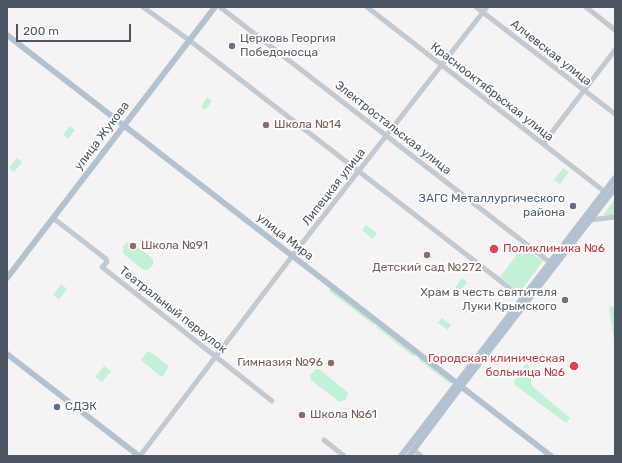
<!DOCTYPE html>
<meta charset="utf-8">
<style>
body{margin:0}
#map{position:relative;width:622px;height:463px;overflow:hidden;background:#f5f3f3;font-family:Rubik,sans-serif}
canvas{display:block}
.frame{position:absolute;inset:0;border:8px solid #4a5661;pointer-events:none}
.scale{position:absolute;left:16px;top:24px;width:115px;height:18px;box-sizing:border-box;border:2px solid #4a5661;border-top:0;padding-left:5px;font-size:12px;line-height:14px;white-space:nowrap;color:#4a5661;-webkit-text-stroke:3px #fff;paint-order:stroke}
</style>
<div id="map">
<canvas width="622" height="463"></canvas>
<div class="frame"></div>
<div class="scale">200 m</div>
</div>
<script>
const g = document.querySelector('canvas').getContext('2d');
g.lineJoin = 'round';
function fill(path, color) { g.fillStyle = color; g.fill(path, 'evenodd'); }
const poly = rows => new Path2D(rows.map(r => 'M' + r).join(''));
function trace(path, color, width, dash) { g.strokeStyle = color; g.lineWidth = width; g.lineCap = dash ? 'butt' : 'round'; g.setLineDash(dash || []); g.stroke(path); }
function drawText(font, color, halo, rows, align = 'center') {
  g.font = font + ' Rubik,sans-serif'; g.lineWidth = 3.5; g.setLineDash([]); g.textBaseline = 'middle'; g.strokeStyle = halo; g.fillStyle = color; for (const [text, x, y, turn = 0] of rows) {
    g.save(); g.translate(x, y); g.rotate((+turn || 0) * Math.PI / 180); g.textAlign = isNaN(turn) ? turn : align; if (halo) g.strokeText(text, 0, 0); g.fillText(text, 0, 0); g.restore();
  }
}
fill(poly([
 [207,97,212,101,205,110,201,107],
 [70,126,75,130,68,139,63,135],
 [17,158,22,162,14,172,9,168],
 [563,168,569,172,560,184,554,180],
 [615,199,615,216,601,218],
 [366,225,377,233,373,239,362,230],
 [131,242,151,257,153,260,153,265,150,268,146,270,142,269,125,255,123,252,123,247,126,243],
 [522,248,543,261,520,292,500,277],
 [462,278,467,282,459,293,454,289],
 [61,284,67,289,59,299,53,295],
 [331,288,376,323,374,325,329,291],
 [615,306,615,341,614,341,609,307],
 [442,318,451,325,448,330,438,323],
 [378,324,416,354,414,357,376,327],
 [149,351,169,366,163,376,160,376,141,360,147,352],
 [420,357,452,381,450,384,418,359],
 [527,363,529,367,532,386,570,418,566,423,515,385,514,380],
 [104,366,111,371,102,382,95,377],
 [316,369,319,369,346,391,348,393,346,399,341,402,338,401,311,380,310,375]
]), '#c3f1d5');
trace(poly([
 [143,7,189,40,525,300],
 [220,7,552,264],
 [367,7,605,192],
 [476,7,615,114],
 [586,7,615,30],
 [543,144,615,50],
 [53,218,106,259,107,262,102,267,272,401],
 [590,220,615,217],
 [324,440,344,456],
 [414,450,421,456],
 [140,456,296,251,487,7]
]), '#c1cad2', 5);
trace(poly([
 [7,35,551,456],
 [7,278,215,7],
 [7,354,139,456],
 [401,456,615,178],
 [409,456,457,392,615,188]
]), '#b3c2d1', 6);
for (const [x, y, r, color] of [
 [232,46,4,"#6b7280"],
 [266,125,4,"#8d6e63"],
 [573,206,4,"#5c6f8a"],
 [133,246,4,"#8d6e63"],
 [494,249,5,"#e0444e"],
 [427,255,4,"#8d6e63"],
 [565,300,4,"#6b7280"],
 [331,363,4,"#8d6e63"],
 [574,366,5,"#e0444e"],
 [57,407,4,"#5c6f8a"],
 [302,415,4,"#8d6e63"]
]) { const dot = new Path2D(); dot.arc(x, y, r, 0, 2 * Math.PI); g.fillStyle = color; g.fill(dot); trace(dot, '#fff', 1.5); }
drawText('12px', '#5b616d', '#fff', [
 ["Церковь Георгия",240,39],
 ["Победоносца",240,53],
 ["Храм в честь святителя",557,293,"right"],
 ["Луки Крымского",557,307,"right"]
], 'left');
drawText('12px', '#4a5661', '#fff', [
 ["Алчевская улица",551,53,38],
 ["Краснооктябрьская улица",492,92,38],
 ["Электростальская улица",393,128,38],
 ["улица Жукова",102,136,-53],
 ["Липецкая улица",334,187,-52],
 ["улица Мира",285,237,38],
 ["Театральный переулок",173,310,38]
]);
drawText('12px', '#785e54', '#fff', [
 ["Школа №14",274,125],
 ["Школа №91",141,246],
 ["Детский сад №272",427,268,"center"],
 ["Гимназия №96",323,363,"right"],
 ["Школа №61",310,415]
], 'left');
drawText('12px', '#4e5e75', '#fff', [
 ["ЗАГС Металлургического",565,199],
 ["района",565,213],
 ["СДЭК",65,407,"left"]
], 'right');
drawText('12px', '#be3a42', '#fff', [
 ["Поликлиника №6",503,249],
 ["Городская клиническая",565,359,"right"],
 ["больница №6",565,373,"right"]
], 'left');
</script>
